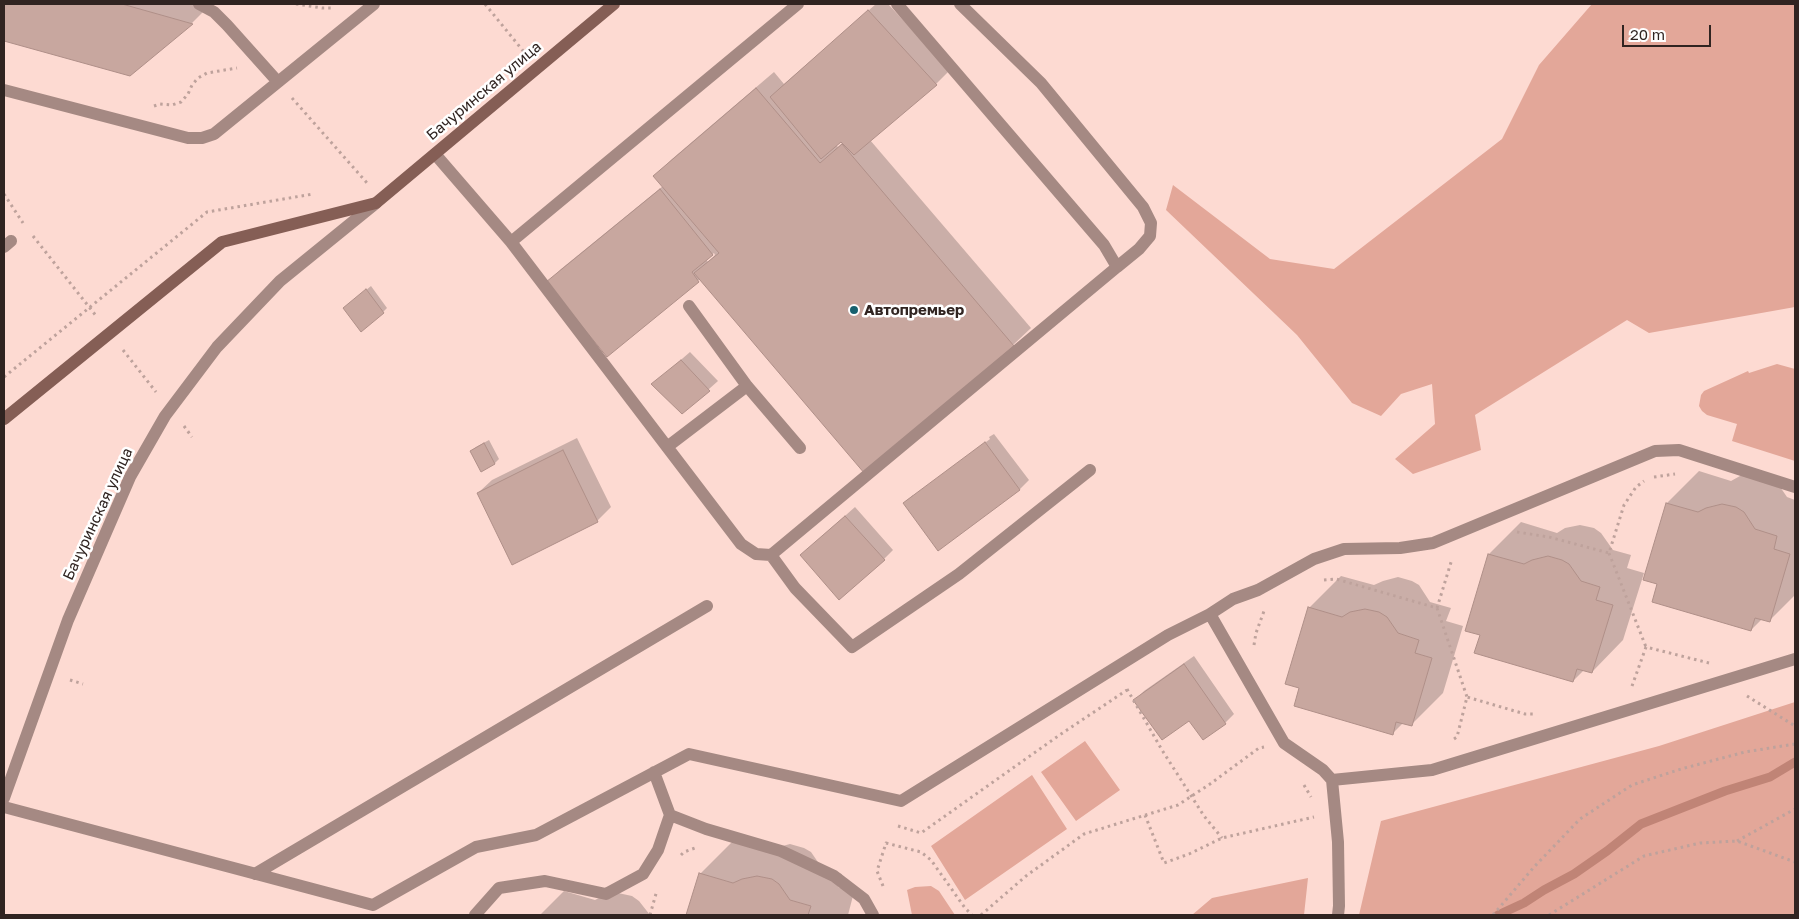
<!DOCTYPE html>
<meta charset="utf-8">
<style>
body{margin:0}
#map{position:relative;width:1799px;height:919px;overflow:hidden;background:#fddad2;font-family:"Golos Text",sans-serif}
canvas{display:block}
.frame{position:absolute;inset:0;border:5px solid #302421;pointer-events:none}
.scale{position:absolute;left:1622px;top:25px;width:89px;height:22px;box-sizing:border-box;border:2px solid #302421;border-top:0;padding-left:6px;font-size:15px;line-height:18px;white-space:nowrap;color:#302421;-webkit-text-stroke:4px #fff;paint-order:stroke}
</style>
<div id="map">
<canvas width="1799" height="919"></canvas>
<div class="frame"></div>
<div class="scale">20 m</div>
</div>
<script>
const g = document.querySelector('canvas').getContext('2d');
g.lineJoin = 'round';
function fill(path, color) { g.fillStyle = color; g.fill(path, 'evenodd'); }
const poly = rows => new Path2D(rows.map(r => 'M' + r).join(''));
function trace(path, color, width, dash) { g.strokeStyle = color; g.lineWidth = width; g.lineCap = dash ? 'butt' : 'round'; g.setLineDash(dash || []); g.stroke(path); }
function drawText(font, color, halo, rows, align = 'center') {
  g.font = font + ' "Golos Text",sans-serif'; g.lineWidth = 5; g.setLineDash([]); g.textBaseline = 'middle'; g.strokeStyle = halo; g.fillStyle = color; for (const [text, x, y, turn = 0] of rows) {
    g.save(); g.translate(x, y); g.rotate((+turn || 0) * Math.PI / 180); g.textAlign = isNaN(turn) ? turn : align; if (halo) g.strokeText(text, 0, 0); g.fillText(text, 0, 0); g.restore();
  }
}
fill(poly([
 [1592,4,1795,4,1795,307,1649,333,1627,320,1475,415,1481,450,1413,474,1395,459,1435,424,1432,384,1401,394,1381,416,1352,403,1297,335,1166,210,1173,185,1270,259,1334,269,1502,139,1539,65],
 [1777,364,1795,369,1795,461,1732,441,1737,424,1707,415,1702,411,1699,406,1701,395,1704,391,1748,371,1749,373],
 [1795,702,1795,915,1359,915,1381,821,1659,746],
 [1085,741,1120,790,1076,821,1041,772],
 [1032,775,1067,829,965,900,931,846],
 [1308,878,1304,915,1192,915,1212,898],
 [931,886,939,891,955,915,912,915,907,890,915,887]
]), '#e3a799');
fill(poly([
 [4,4,211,4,192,23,129,75,4,40],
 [876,4,888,4,950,70,936,84,870,140,1031,328,1013,345,865,472,700,279,607,355,548,282,561,269,663,186,655,176,672,159,774,72,784,84],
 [841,140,843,142,838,147,836,145],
 [714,253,715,255,708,262,706,259],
 [371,286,387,308,383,312,349,304],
 [690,352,718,381,682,413,653,384],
 [994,434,1029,480,1020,489,939,549,904,503,913,495,913,497,990,439,989,437],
 [577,438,611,507,597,521,513,563,478,493,492,480],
 [489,440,499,459,495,463,481,470,471,451,476,447],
 [1699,471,1731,481,1740,476,1755,473,1776,481,1787,497,1795,500,1795,595,1769,621,1762,619,1751,630,1659,583,1667,503],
 [855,507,893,550,884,559,811,546],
 [1521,522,1557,533,1565,528,1580,525,1594,528,1601,533,1613,550,1631,555,1627,568,1644,573,1623,640,1592,672,1584,670,1573,681,1481,634,1489,554],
 [1341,576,1374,585,1383,581,1398,577,1412,581,1419,585,1430,602,1451,608,1446,621,1463,626,1443,693,1411,725,1403,723,1392,734,1300,687,1309,608],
 [1194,656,1234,714,1225,723,1204,739,1190,719,1135,700,1144,691],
 [732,842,775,848,790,844,804,848,811,852,822,868,842,874,838,887,854,892,848,915,687,915,700,874],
 [564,891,595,900,603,896,618,893,632,896,639,901,650,915,540,915]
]), '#0003');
trace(poly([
 [1498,915,1524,903,1544,890,1574,874,1607,851,1641,824,1725,791,1770,777,1795,762]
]), '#c08476', 9);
const building = poly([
 [4,4,122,4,193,24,130,76,4,41,4,4],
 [868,10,937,85,854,155,841,142,821,159,770,97,868,10],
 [756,88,820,163,842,144,1014,346,865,474,694,273,719,253,653,176,756,88],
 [660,189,713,255,692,272,699,282,607,357,546,282,660,189],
 [366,289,384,313,361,332,343,308,366,289],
 [681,360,710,391,682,414,651,384,681,360],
 [985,442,1020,490,938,551,903,503,985,442],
 [484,443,495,464,481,472,470,451,484,443],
 [563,450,598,522,512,565,477,493,563,450],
 [1666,503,1698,512,1706,508,1722,504,1736,507,1744,512,1755,529,1777,536,1774,549,1790,554,1770,622,1755,618,1751,631,1652,602,1657,584,1643,580,1666,503],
 [845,516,885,560,839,600,800,555,845,516],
 [1488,554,1524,564,1532,560,1548,556,1562,560,1569,564,1581,581,1600,587,1596,600,1613,605,1592,673,1577,669,1573,682,1474,653,1480,635,1465,631,1488,554],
 [1308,607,1342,617,1350,612,1365,609,1379,612,1387,617,1398,633,1419,640,1415,653,1432,658,1412,726,1396,722,1393,735,1294,706,1299,688,1285,684,1308,607],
 [1184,664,1226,724,1203,740,1189,721,1162,740,1133,700,1184,664],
 [699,873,733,883,742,879,757,876,772,879,779,884,790,900,811,906,808,915,686,915,699,873]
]);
fill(building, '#c8a79f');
trace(building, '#af8f88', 1);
trace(poly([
 [296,4,322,8,333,8],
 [485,4,524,52],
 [292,98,367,183],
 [154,106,160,104,172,105,181,102,188,94,192,85,198,78,207,73,237,68],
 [4,194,23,223],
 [33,236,97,317],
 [123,350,156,392],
 [4,377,207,212,313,194],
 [184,426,192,437],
 [1654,477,1675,474],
 [1517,532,1549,537,1609,553,1624,505,1636,487,1644,481],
 [1609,553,1646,647],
 [1324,580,1336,579,1437,608,1452,559],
 [1437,608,1467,697],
 [1254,645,1256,633,1264,611],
 [70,680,83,684],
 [1632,686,1646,647,1709,663],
 [1127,689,1162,750,1204,816,1222,838],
 [1747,696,1795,726],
 [1454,739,1457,737,1467,697,1525,714,1536,714],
 [1304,785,1311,797],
 [1145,815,1164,863,1189,854,1222,838,1314,817],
 [898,826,921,833,1061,734,1127,690],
 [1737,841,1795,809],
 [681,855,684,852,695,848],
 [883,886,877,871,886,843,921,852,931,860,965,908,972,915],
 [650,915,657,890],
 [981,915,1026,876,1084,834,1178,805,1210,784,1259,748,1264,747],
 [1493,915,1534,867,1580,819,1632,785,1681,769,1745,752,1795,744],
 [1549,915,1644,856,1700,843,1737,841,1795,862]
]), '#bea29c', 3, [2.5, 4]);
trace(poly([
 [199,4,214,12,227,25,278,82],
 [960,4,1041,83,1143,207,1151,223,1150,236,1139,249,1117,267],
 [4,90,188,138,202,138,214,134,374,4],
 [435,154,511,242,741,544,756,554,771,555,1117,267,1104,245,897,4],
 [511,242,798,4],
 [4,247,11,241],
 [689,306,747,386,800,448],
 [667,447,747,386],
 [771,555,795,588,852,647,959,574,1090,470],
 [1210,614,1284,743,1323,770,1332,780,1338,842,1339,906,1338,915],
 [1332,780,1432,770,1795,659],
 [4,807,373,905,476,847,536,835,689,754,901,801,1168,635,1210,614,1233,599,1258,590,1314,559,1344,549,1400,548,1433,543,1655,451,1679,450,1795,487],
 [670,815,706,829,781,851,834,876,864,899,873,915],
 [255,874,707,606],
 [475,915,499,888,545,881,606,894,643,874,658,850,670,815,654,772]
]), '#a58983', 12);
trace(poly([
 [4,798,68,620,130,477,165,416,217,347,280,281,376,203]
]), '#a58983', 12);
trace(poly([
 [4,419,222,242,376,203,614,4]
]), '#855e55', 12);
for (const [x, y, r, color] of [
 [854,310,5,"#16606e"]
]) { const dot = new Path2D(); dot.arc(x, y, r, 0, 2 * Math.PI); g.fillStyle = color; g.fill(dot); trace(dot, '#fff', 2); }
drawText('15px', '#302421', '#fff', [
 ["Бачуринская улица",484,91,-40],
 ["Бачуринская улица",98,514,-65]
]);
drawText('bold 15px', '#302421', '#fff', [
 ["Автопремьер",864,310]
], 'left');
</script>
